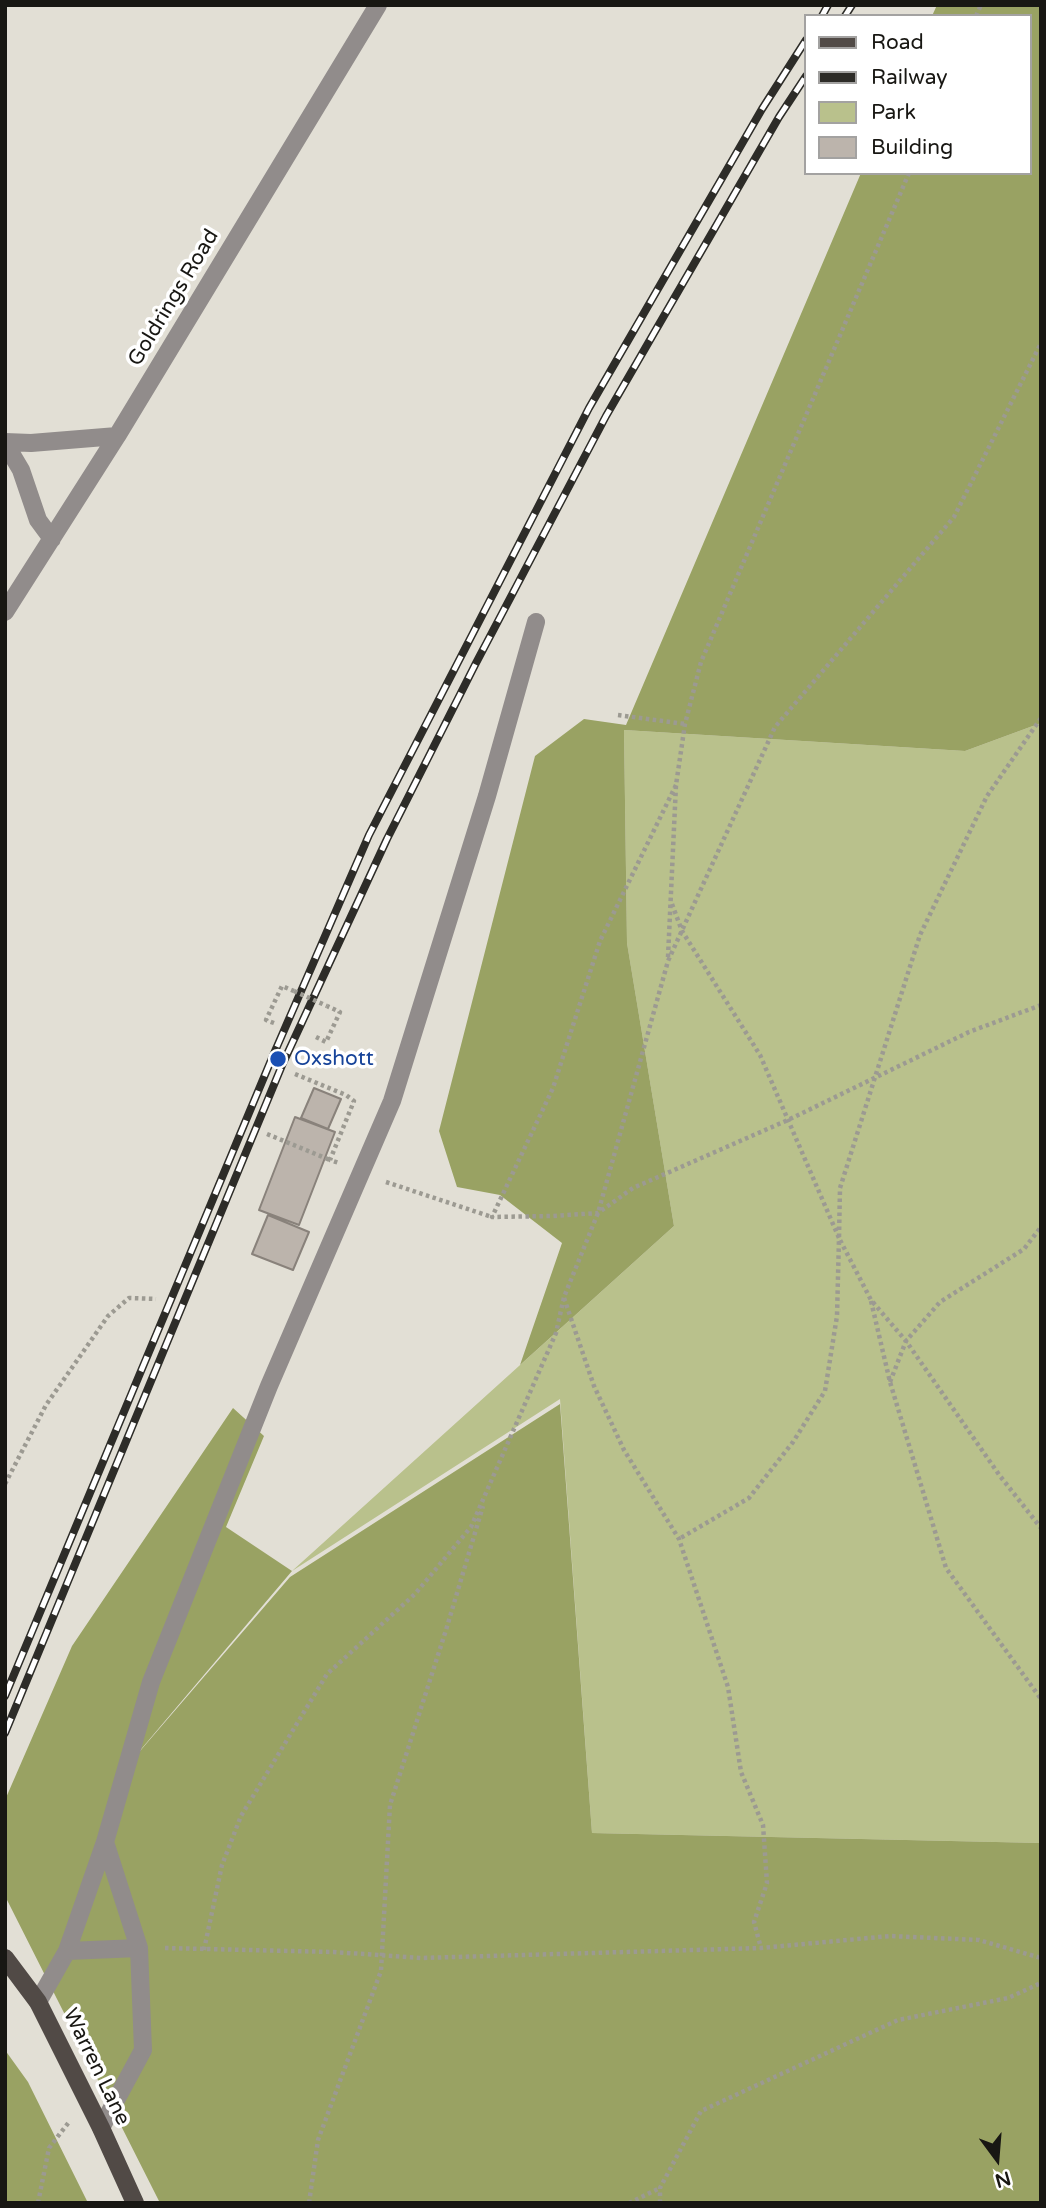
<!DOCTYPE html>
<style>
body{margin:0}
#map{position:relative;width:1046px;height:2208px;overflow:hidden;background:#e2dfd5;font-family:"Varela Round",sans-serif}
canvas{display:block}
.frame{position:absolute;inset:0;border:7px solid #181713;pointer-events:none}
.legend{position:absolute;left:804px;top:14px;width:228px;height:161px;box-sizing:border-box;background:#fff;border:2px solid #a3a2a1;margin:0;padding:9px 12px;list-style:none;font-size:21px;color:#181713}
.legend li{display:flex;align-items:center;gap:14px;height:35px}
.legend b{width:35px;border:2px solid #a3a2a1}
.north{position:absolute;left:962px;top:2124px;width:70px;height:70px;-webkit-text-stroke:5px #fff;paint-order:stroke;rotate:164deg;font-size:19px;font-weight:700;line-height:28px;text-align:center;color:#181713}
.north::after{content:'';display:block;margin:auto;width:24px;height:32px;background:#181713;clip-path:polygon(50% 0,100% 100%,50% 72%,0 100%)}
</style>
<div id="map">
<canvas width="1046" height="2208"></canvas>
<div class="frame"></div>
<ul class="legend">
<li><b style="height:9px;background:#514a46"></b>Road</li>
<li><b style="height:9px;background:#2d2c28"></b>Railway</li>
<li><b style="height:19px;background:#b9c18c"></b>Park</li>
<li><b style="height:19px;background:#bcb4ac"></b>Building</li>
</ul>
<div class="north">N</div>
</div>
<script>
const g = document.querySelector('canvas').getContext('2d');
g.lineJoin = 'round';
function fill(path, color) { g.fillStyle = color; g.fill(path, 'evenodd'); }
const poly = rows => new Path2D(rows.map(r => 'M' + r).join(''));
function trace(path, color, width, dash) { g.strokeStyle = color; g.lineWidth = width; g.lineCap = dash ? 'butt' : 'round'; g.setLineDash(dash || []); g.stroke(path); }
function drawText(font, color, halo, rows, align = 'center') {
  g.font = font + ' "Varela Round",sans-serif'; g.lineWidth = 7; g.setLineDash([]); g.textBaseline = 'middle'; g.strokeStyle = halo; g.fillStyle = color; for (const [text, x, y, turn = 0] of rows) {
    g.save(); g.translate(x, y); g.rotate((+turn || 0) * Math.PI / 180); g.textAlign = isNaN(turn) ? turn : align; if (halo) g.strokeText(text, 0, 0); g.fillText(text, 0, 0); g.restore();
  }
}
fill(poly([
 [1041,723,1041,1843,592,1833,560,1399,292,1571,674,1226,627,943,624,730,965,751]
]), '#b9c18c');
fill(poly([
 [937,5,1041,5,1041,723,965,751,624,730,627,943,674,1226,520,1365,562,1243,500,1195,457,1187,439,1131,535,756,584,719,626,725,861,173,1030,173,1030,16,932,16],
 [560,1404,592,1833,1041,1843,1041,2203,160,2203,5,1896,5,1800,72,1646,233,1408,264,1436,226,1527,292,1571,115,1780,290,1577],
 [5,2050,28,2082,88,2203,5,2203]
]), '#99a263');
const building = poly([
 [314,1088,341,1099,328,1129,301,1118,314,1088],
 [295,1117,335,1132,299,1225,259,1210,295,1117],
 [268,1215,309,1232,293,1270,252,1254,268,1215]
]);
fill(building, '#bcb4ac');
trace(building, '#89827b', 2);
trace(poly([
 [976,16,981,5],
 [618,715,685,724],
 [1041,718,987,796,920,935,840,1188,839,1238,871,1300,906,1341,1000,1476,1041,1528],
 [676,785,600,941,553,1088,492,1217,553,1216,598,1213,633,1188,788,1120,969,1032,1041,1005],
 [672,904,682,931,760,1055,839,1238,837,1316,825,1391,793,1442,749,1498,679,1539],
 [668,957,676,785,685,724,701,662,909,173],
 [274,1023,266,1020,282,986,294,991],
 [316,1037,326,1042,340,1012,327,1006],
 [295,1074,346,1095,354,1101,330,1160,339,1163],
 [267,1134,330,1160],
 [386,1182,492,1217],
 [564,1298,594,1386,624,1450,679,1539,728,1687,741,1772,763,1825,767,1883,754,1922,761,1948],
 [871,1301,890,1382,946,1568,1041,1699],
 [890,1382,906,1341,940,1302,1024,1249,1041,1227],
 [5,1484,46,1405,108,1316,129,1298,156,1299],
 [165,1948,334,1952,421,1958,761,1948,890,1936,979,1940,1041,1958],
 [204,1950,222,1865,241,1816,327,1674,415,1594,471,1527,556,1333,564,1297,598,1213,668,961,775,727,954,517,1041,343],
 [38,2203,49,2148,69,2122],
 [309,2203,318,2140,381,1971,390,1805,446,1630,483,1506],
 [629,2203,660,2188],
 [660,2203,660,2188,701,2111,898,2020,1008,1998,1041,1983]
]), '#9c9a92', 4.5, [3.5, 3.5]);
trace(poly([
 [5,442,31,443,117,436],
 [5,443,21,470,38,520,52,539],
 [5,612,117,436,378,5],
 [67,1951,105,1842,151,1682,269,1386,392,1101,487,796,536,622],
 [38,2002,67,1951,139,1948],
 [101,2128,143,2050,139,1948,105,1842]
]), '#918c8b', 18);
trace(poly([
 [5,1958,38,2002,101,2128,135,2203]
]), '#514a46', 18);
const rail = poly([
 [822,16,828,5],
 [845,16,852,5],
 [5,1696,272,1058,369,835,589,408,762,109,806,40],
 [5,1733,283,1063,387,839,476,663,606,416,779,117,806,76]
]);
trace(rail, '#2d2c28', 8);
trace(rail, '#fff', 5, [16]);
trace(poly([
 [294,991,327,1006]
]), '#9c9a92', 4.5, [3.5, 3.5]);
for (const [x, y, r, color] of [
 [278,1059,9,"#1a4fb4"]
]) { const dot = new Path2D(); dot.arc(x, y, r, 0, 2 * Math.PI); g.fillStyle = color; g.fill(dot); trace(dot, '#fff', 2.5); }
drawText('21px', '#181713', '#fff', [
 ["Goldrings Road",174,298,-59],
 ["Warren Lane",96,2067,64]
]);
drawText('21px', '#164399', '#fff', [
 ["Oxshott",294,1059]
], 'left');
</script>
